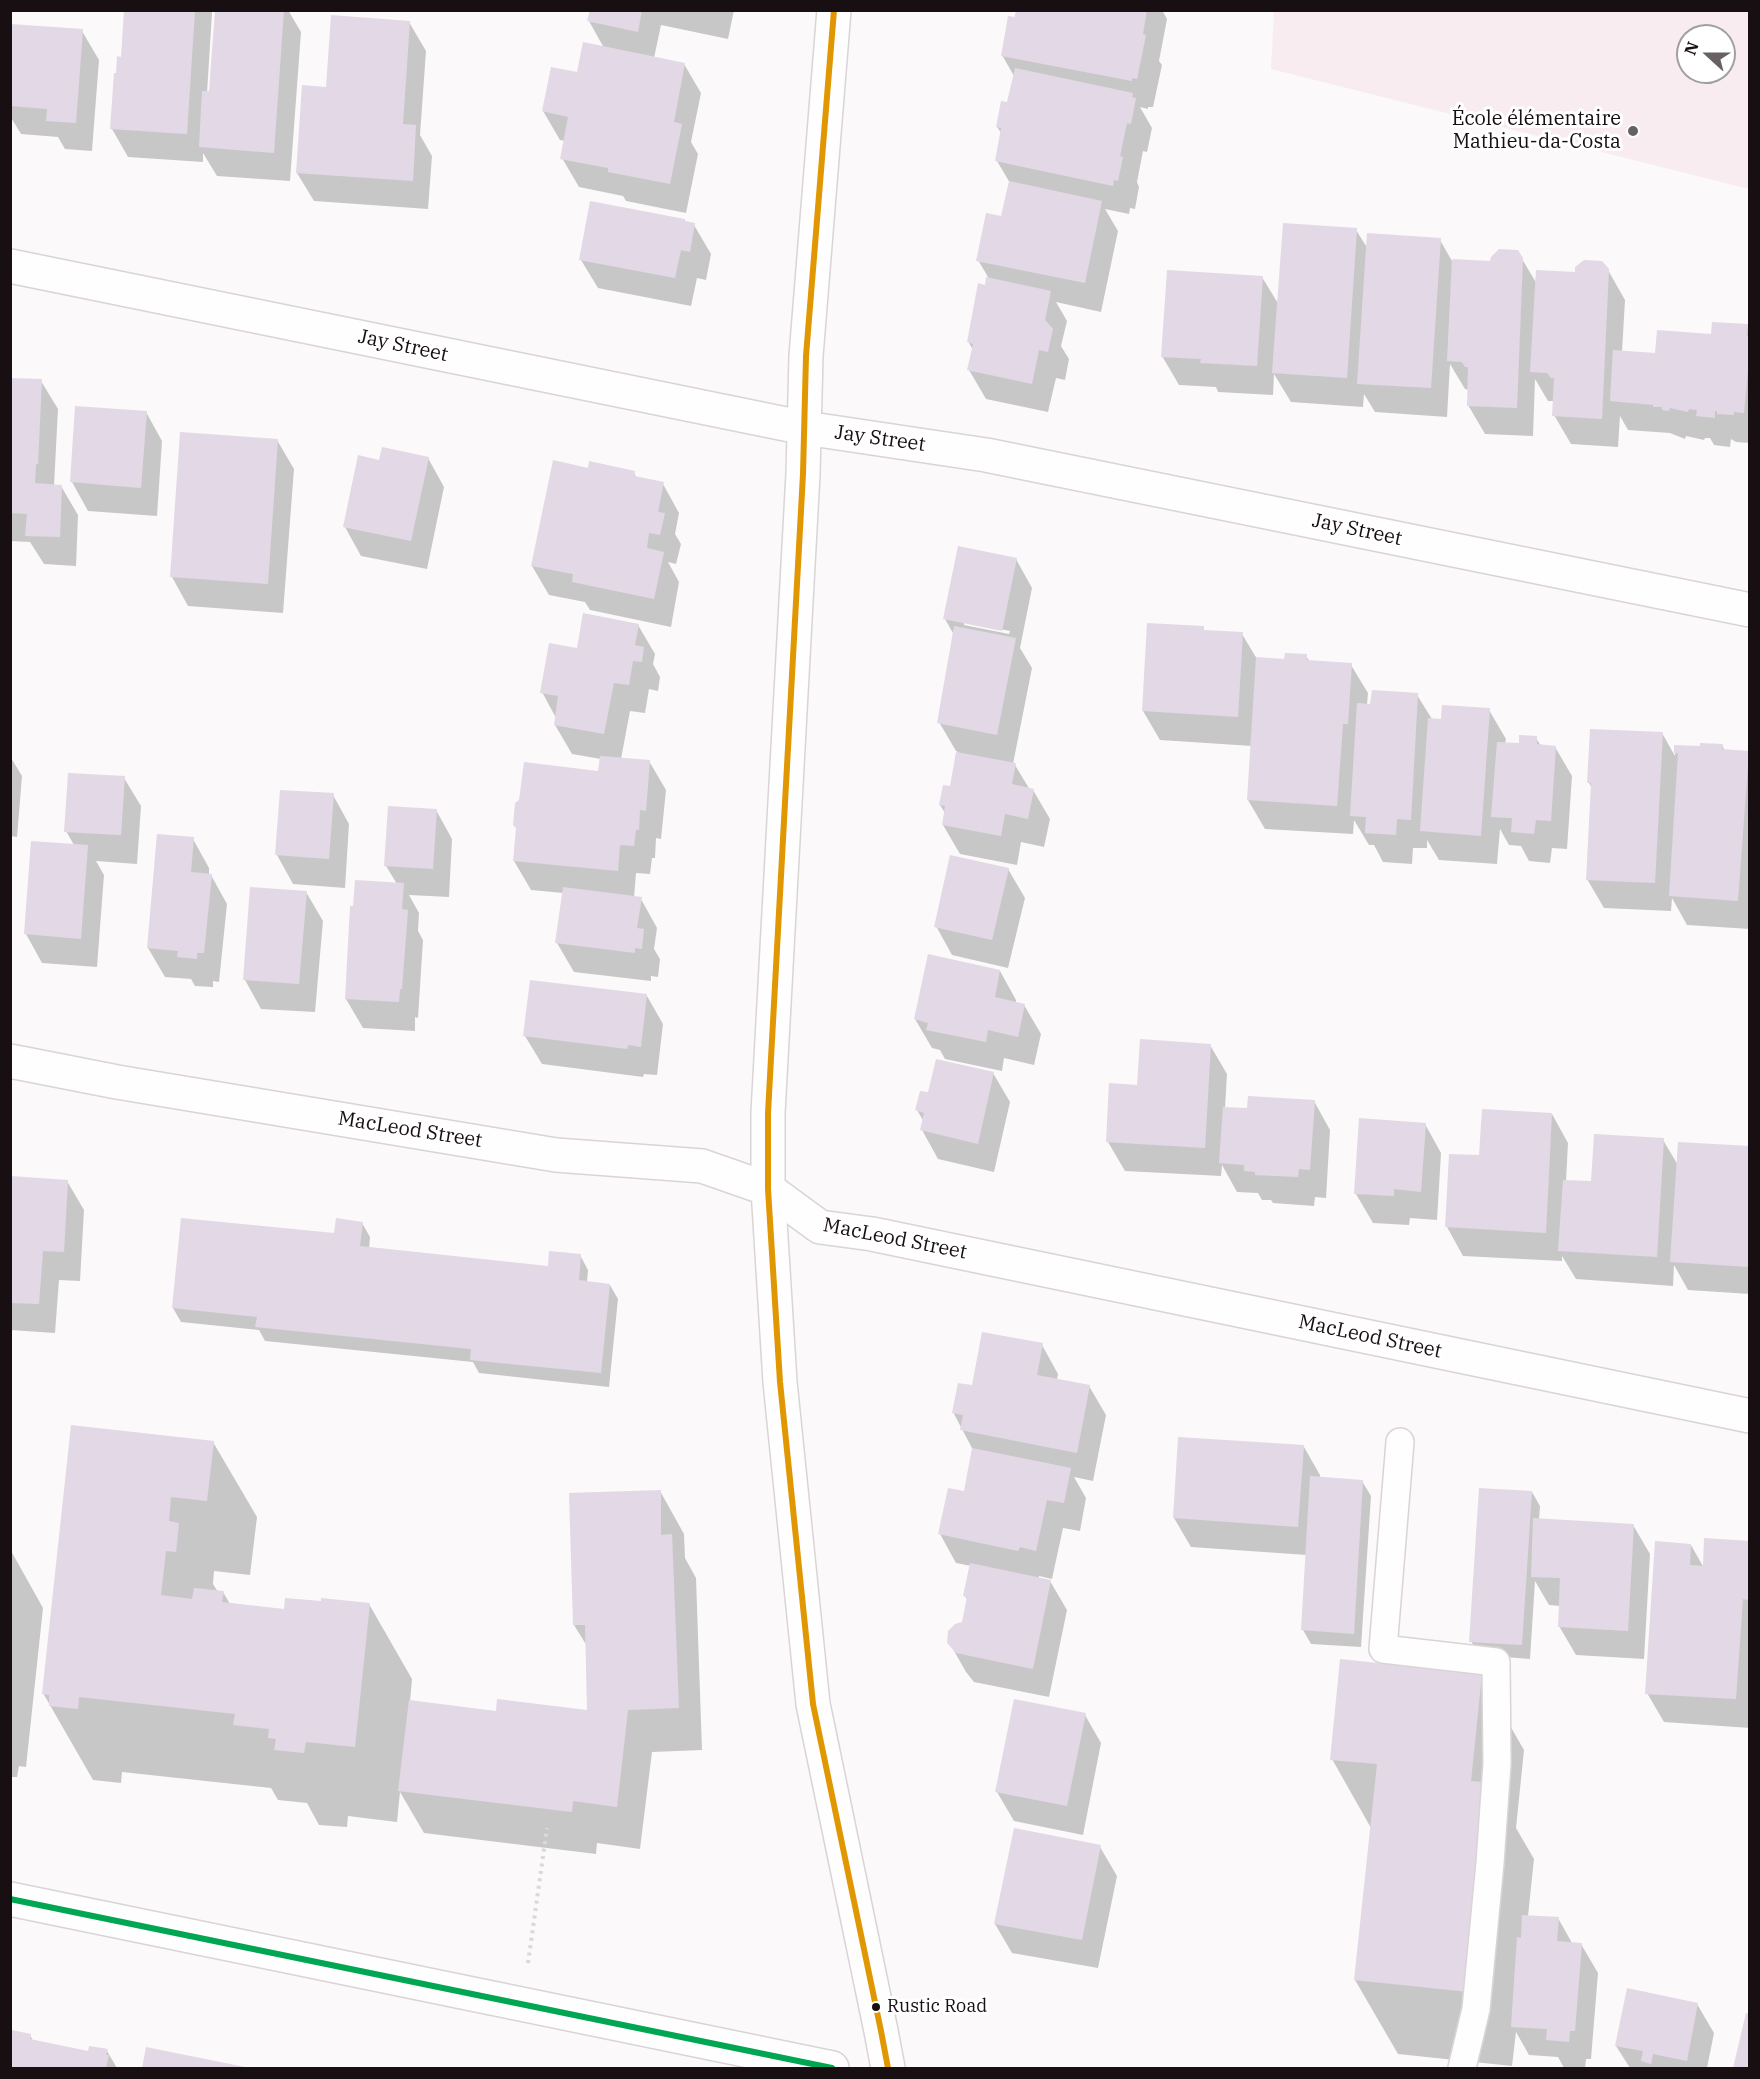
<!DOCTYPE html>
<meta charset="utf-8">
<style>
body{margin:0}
#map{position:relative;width:1760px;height:2079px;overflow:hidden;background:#fbf9fa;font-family:"IBM Plex Serif",serif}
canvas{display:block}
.frame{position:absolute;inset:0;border:12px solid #170f12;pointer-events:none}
.north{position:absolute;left:1676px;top:24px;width:60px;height:60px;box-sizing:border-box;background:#fff;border:2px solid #a29fa0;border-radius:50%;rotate:291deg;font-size:16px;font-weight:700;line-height:24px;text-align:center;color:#170f12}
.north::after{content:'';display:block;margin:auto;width:21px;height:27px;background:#676163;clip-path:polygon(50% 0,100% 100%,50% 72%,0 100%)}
</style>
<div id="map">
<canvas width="1760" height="2079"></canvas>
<div class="frame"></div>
<div class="north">N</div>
</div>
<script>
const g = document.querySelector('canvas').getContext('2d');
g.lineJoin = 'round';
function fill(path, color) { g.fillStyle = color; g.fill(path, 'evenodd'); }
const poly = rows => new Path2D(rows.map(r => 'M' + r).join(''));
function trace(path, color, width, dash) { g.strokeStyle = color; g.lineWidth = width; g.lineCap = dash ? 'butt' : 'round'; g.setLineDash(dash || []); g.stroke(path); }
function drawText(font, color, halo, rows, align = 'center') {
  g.font = font + ' "IBM Plex Serif",serif'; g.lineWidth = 6; g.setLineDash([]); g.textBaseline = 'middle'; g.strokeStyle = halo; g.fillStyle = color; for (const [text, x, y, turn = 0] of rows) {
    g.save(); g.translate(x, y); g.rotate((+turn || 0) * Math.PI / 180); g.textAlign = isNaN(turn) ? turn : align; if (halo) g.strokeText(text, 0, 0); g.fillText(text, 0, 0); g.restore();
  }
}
fill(poly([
 [1274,11,1749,11,1749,189,1271,69],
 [1688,36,1724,36,1724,72,1688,72]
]), '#f8ecf1');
fill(poly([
 [125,10,211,10,212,13,207,93,211,93,217,10,288,10,301,32,290,181,217,176,203,153,203,162,128,157,112,129,117,75,122,58],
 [591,10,734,10,728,39,661,25,654,58,684,64,701,93,691,142,698,154,686,213,626,201,623,196,579,187,562,158,565,141,560,140,543,111,604,48,589,21],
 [1017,10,1162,10,1167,19,1159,61,1162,65,1153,107,1148,107,1148,109,1140,107,1152,128,1147,152,1143,151,1137,182,1139,187,1135,209,1130,208,1129,214,1105,209,1118,231,1101,312,1056,302,1067,321,1061,346,1069,359,1065,380,1056,378,1048,412,986,399,969,370,973,350,968,341,988,277,978,260,1002,218,1010,183,997,161,1002,134,997,127,1008,103,1014,76,1002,55],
 [409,22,426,51,420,135,432,156,428,209,314,201,297,173,327,88],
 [82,31,99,60,92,151,65,149,58,137,21,134,10,116,10,32],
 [694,225,711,254,706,280,697,278,691,306,598,288,581,260],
 [1356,230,1368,249,1440,240,1452,261,1492,263,1522,259,1537,284,1577,274,1608,270,1625,300,1622,352,1656,354,1747,326,1750,330,1750,443,1736,442,1731,439,1730,447,1714,445,1710,438,1705,438,1704,440,1686,436,1685,439,1670,433,1628,430,1620,416,1618,447,1571,444,1554,415,1555,401,1548,401,1535,379,1533,436,1485,434,1468,405,1469,390,1465,389,1450,364,1447,417,1375,412,1364,394,1363,407,1291,402,1274,374,1273,395,1218,392,1216,387,1179,385,1162,356,1262,277,1279,305],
 [10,379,41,381,58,409,54,486,61,486,78,515,76,566,44,564,30,542,10,541],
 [146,412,162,441,157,516,88,511,72,482],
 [277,440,294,469,283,613,188,606,172,577],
 [428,458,444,487,427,569,361,556,345,527,381,462],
 [589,469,634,473,637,479,663,484,679,513,675,534,681,544,676,564,668,562,679,582,671,627,590,610,585,602,549,595,532,566],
 [1016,559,1032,588,1020,648,1032,668,1013,764,1015,765,1030,790,1033,790,1050,819,1044,847,1021,842,1017,865,960,854,943,825,945,813,940,805,951,788,958,752,956,751,939,722,954,635,945,619],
 [964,622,1010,631,1009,634,964,625],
 [638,625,655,654,653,664,660,677,658,691,649,689,645,713,630,711,621,759,649,761,666,790,661,839,656,838,655,858,652,858,650,874,636,873,634,898,641,899,657,928,654,949,660,959,658,977,651,976,651,981,574,972,557,943,563,893,531,890,514,861,517,830,600,772,601,759,572,754,555,725,556,718,542,692,578,650],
 [1203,628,1205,632,1242,634,1257,659,1285,661,1306,656,1310,662,1351,665,1368,693,1367,705,1417,695,1432,719,1443,720,1489,710,1506,739,1505,744,1520,745,1536,738,1541,746,1555,747,1572,776,1567,849,1552,848,1550,863,1529,861,1521,846,1509,845,1500,829,1497,864,1439,860,1427,840,1427,848,1413,848,1412,864,1383,862,1374,845,1369,845,1354,820,1353,834,1265,829,1248,800,1252,746,1160,740,1143,711],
 [1662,733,1675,756,1676,746,1701,748,1722,745,1725,751,1748,752,1750,755,1750,929,1687,925,1672,898,1671,911,1604,908,1587,879,1592,788,1589,783],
 [10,756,22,776,17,837,10,836],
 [124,778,141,806,137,864,96,861,104,875,97,967,42,963,26,934,74,845,66,831],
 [333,795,349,824,345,888,293,884,277,855],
 [436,810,452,839,449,897,409,895,419,913,418,931,423,940,418,1018,415,1017,415,1031,363,1028,346,999,397,884,386,866],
 [193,839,209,868,209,875,211,875,227,904,219,982,213,981,213,987,195,986,191,979,165,977,148,948],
 [1008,869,1025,898,1008,968,952,955,936,926],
 [306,892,323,921,315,1012,261,1009,245,980],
 [1000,971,1016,1000,1016,1003,1024,1005,1041,1034,1034,1065,1004,1058,1002,1071,945,1059,940,1050,932,1048,915,1019],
 [647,996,663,1024,657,1075,644,1074,643,1077,542,1064,525,1036],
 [1210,1045,1227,1074,1225,1108,1248,1110,1314,1101,1330,1130,1326,1198,1315,1197,1314,1206,1273,1203,1271,1200,1262,1200,1258,1193,1237,1192,1222,1165,1221,1176,1125,1171,1108,1142,1139,1087],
 [993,1073,1010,1102,994,1172,938,1159,922,1130,924,1122,917,1110,930,1094],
 [1552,1114,1568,1143,1566,1181,1593,1183,1663,1140,1678,1165,1750,1148,1750,1294,1688,1290,1674,1265,1673,1286,1576,1279,1562,1256,1562,1261,1463,1256,1447,1227,1480,1157],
 [1425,1124,1441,1153,1437,1220,1410,1218,1409,1225,1373,1223,1356,1194],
 [10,1177,67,1181,84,1210,80,1281,59,1280,55,1333,10,1330],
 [362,1223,370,1237,369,1249,549,1268,580,1255,588,1270,587,1282,610,1285,618,1299,609,1387,479,1373,473,1362,265,1341,259,1330,181,1322,173,1308],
 [1042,1345,1058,1374,1057,1380,1089,1386,1106,1415,1093,1481,1074,1477,1086,1498,1080,1531,1063,1528,1052,1579,1039,1576,1038,1579,1050,1581,1067,1610,1049,1697,974,1682,966,1672,949,1642,963,1623,968,1601,965,1596,971,1566,956,1563,940,1534,965,1493,973,1450,953,1412,973,1387],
 [72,1427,213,1442,257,1517,250,1575,214,1571,213,1584,218,1592,223,1592,230,1604,285,1610,369,1604,412,1679,410,1702,497,1712,588,1712,587,1646,574,1625,660,1491,684,1534,685,1558,696,1578,702,1750,652,1752,640,1849,597,1843,596,1854,424,1833,400,1792,397,1822,348,1816,347,1827,319,1825,307,1803,278,1800,271,1788,122,1772,121,1783,93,1780,43,1693],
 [1304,1447,1320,1475,1320,1479,1362,1481,1371,1496,1361,1647,1311,1644,1303,1630,1307,1555,1191,1547,1174,1518],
 [1532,1492,1540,1506,1539,1520,1633,1525,1650,1554,1644,1659,1576,1655,1559,1626,1560,1606,1549,1605,1535,1581,1530,1659,1479,1655,1471,1641],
 [1750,1543,1750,1728,1664,1722,1647,1693,1691,1545,1704,1568],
 [10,1549,43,1608,26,1767,19,1766,17,1777,10,1777],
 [1481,1675,1524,1750,1516,1828,1534,1859,1528,1916,1558,1918,1572,1943,1581,1944,1598,1973,1591,2059,1586,2059,1585,2068,1564,2068,1558,2057,1529,2055,1516,2032,1512,2066,1398,2054,1355,1980,1371,1828,1332,1759],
 [1085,1715,1101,1743,1083,1835,1014,1821,997,1792],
 [1100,1847,1117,1876,1098,1968,1012,1953,995,1924],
 [1697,2004,1714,2033,1707,2068,1630,2068,1616,2046],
 [30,2035,33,2041,89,2053,107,2051,117,2068,10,2068,10,2037],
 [147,2048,242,2068,143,2068]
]), '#0003');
fill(poly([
 [124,10,195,10,187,134,110,129,114,73,116,73,117,56,121,57],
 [215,10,284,10,274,153,199,147,202,91,209,91],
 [590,10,642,10,638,32,587,21],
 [1016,10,1147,10,1143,34,1146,35,1137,79,1132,78,1132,81,1001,56,1008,16,1015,17],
 [331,15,410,21,403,124,416,125,413,181,296,173,302,85,326,87],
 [10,24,83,29,76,123,46,121,47,109,10,106],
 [583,42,685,63,674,122,682,124,670,184,608,172,608,168,560,159,568,117,542,111,551,67,577,72],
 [1015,68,1133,93,1132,97,1136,98,1131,124,1127,123,1120,156,1123,157,1118,181,1114,180,1113,186,995,161,1001,128,996,127,1001,101,1007,102],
 [1009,181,1102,201,1085,283,976,261,986,213,1001,216],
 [590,201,685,219,685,221,695,223,690,252,681,250,675,278,579,260],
 [1283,223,1357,228,1347,378,1272,373],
 [1367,233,1441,238,1431,388,1357,384],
 [1499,249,1518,250,1523,258,1517,408,1467,406,1468,367,1465,367,1462,362,1447,361,1452,259,1490,261,1491,257],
 [1584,260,1602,261,1609,269,1602,419,1552,416,1554,378,1551,378,1547,373,1530,372,1536,270,1575,272,1575,267],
 [1167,270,1263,276,1257,366,1200,363,1201,359,1161,357],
 [986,277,1051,291,1045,320,1053,329,1048,352,1039,350,1032,384,967,370,973,344,967,342,978,283,985,285],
 [1712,322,1748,324,1747,336,1750,337,1750,348,1744,413,1734,412,1734,415,1717,414,1717,411,1715,411,1715,418,1696,416,1697,410,1689,409,1688,412,1670,408,1669,411,1662,410,1662,407,1653,407,1653,405,1610,401,1613,350,1655,353,1657,330,1711,334],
 [10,378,42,379,38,464,36,464,35,483,62,485,60,537,25,536,27,514,10,513],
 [75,406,147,411,141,488,70,482],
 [180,432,278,439,268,584,170,577],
 [382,447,429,457,411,541,343,527,358,455,379,460],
 [553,460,588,468,589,461,635,471,634,476,664,482,658,512,665,513,660,535,649,533,647,548,664,552,654,599,572,582,573,574,531,566],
 [958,546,1017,558,1002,631,943,619],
 [583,613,639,624,635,645,644,647,642,662,633,661,629,685,614,683,604,734,554,725,558,696,540,693,549,643,577,648],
 [1147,623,1204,626,1204,630,1243,632,1238,717,1142,711],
 [954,626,1016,638,997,735,937,723],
 [1285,653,1307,654,1307,660,1352,663,1348,724,1343,724,1337,806,1247,800,1256,657,1284,659],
 [1372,690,1418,693,1411,820,1397,819,1396,835,1365,833,1366,817,1350,816,1357,703,1370,704],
 [1442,705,1490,708,1481,836,1420,831,1428,718,1441,719],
 [1590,729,1663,732,1655,883,1586,880,1591,783,1587,783],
 [1519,735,1537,736,1537,744,1556,746,1551,821,1536,820,1534,834,1511,832,1512,818,1491,817,1497,742,1519,743],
 [1700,743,1723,744,1722,749,1749,751,1738,901,1669,896,1678,753,1674,753,1674,745,1700,746],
 [956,752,1016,763,1012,784,1034,789,1028,819,1005,814,1001,836,942,825,945,806,939,805,943,785,950,786],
 [600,756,650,760,646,811,640,810,639,830,636,830,634,846,620,845,618,871,513,861,516,828,513,825,515,803,519,800,524,762,598,771],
 [68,773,125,776,121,835,64,832],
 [280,790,334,793,329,859,275,855],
 [388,806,437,809,433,869,384,866],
 [157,834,194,837,191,872,212,874,204,953,197,953,197,959,177,957,178,951,147,948],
 [31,841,88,845,81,939,24,934],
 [950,855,1009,868,992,940,934,927],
 [355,880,404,883,402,909,408,910,402,989,400,989,399,1002,345,999,350,906,353,906],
 [250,887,307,891,299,984,243,980],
 [563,887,642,897,637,928,644,929,642,949,635,948,635,953,555,943],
 [928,954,1000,970,995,997,1025,1004,1018,1037,988,1030,986,1042,926,1030,928,1023,914,1019],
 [530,980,647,994,641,1047,628,1045,627,1049,523,1036],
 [1140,1039,1211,1044,1205,1148,1106,1142,1109,1083,1137,1085],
 [936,1059,994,1072,978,1144,920,1130,924,1113,915,1110,920,1091,928,1092],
 [1248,1096,1315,1100,1310,1170,1299,1169,1298,1177,1255,1175,1255,1172,1244,1171,1244,1165,1219,1163,1223,1107,1247,1108],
 [1482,1109,1552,1113,1546,1233,1445,1227,1449,1154,1479,1155],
 [1359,1118,1426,1123,1421,1192,1394,1189,1394,1196,1354,1194],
 [1594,1134,1664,1138,1657,1257,1558,1251,1563,1180,1591,1181],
 [1678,1142,1750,1146,1750,1267,1670,1262],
 [10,1176,68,1180,64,1252,43,1251,39,1304,10,1303],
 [181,1218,334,1233,336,1218,363,1222,360,1246,548,1266,549,1251,581,1254,579,1280,610,1284,601,1373,470,1360,471,1349,255,1327,257,1317,172,1308],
 [982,1332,1043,1343,1037,1375,1090,1385,1077,1453,960,1430,963,1415,952,1413,958,1383,972,1385],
 [71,1425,214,1441,207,1501,171,1497,169,1521,179,1523,176,1552,166,1551,161,1595,192,1599,194,1588,224,1591,222,1602,284,1609,285,1598,321,1601,321,1598,370,1603,355,1747,306,1742,304,1753,274,1750,276,1739,268,1738,269,1729,233,1725,235,1714,79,1697,78,1709,49,1706,49,1695,42,1694],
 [1178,1437,1304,1445,1298,1527,1173,1518],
 [972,1448,1071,1468,1064,1503,1047,1500,1036,1551,1020,1547,1018,1551,938,1534,948,1488,964,1491],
 [1310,1476,1363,1480,1354,1634,1301,1630],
 [1479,1488,1532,1491,1522,1645,1469,1642],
 [661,1490,661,1535,672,1534,679,1708,628,1710,617,1807,573,1801,572,1812,398,1791,409,1700,496,1711,497,1699,587,1710,585,1625,573,1625,569,1493],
 [1533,1518,1634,1524,1628,1631,1558,1627,1560,1578,1531,1577],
 [1704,1538,1750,1541,1748,1600,1743,1599,1736,1699,1645,1694,1655,1541,1691,1544,1690,1565,1703,1566],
 [970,1563,1051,1580,1033,1669,956,1653,947,1643,948,1631,955,1624,962,1622,967,1597,963,1596],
 [1340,1659,1482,1674,1471,1781,1492,1783,1469,1992,1354,1980,1377,1764,1330,1760],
 [1014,1699,1086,1713,1067,1806,995,1792],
 [1014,1828,1101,1845,1082,1940,994,1924],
 [1522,1915,1559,1917,1557,1941,1582,1943,1575,2031,1570,2031,1569,2042,1546,2040,1547,2029,1511,2027,1517,1937,1521,1938],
 [1627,1988,1698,2003,1687,2061,1653,2054,1651,2064,1641,2061,1643,2051,1615,2046],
 [1746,2013,1750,2014,1750,2068,1733,2068],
 [12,2030,31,2034,30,2039,88,2051,89,2046,108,2049,106,2055,109,2055,106,2068,10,2068,10,2035],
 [146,2047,245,2067,245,2068,142,2068]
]), '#e3d8e5');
const lane = poly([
 [1400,1442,1383,1649,1496,1662,1497,1764,1490,1863,1476,2009,1462,2068]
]);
const street = poly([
 [834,10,806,356,803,474,768,1113,768,1189,780,1382,813,1704,881,2031,888,2068],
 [10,266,805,428,986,455,1750,610],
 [10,1061,117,1082,556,1155,702,1166,768,1189,820,1227,872,1234,1750,1416]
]);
const secondary = poly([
 [10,1899,832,2068]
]);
trace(lane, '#dad4d6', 30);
trace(street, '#dad4d6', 36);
trace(secondary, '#dad4d6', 36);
trace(poly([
 [528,1963,547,1828]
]), '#d9d9d9', 4, [3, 4.5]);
trace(lane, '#fefefe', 27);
trace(street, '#fefefe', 33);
trace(secondary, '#fefefe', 33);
trace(poly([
 [834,10,806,356,803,474,768,1113,768,1189,780,1382,813,1704,881,2031,888,2068]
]), '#e19702', 6);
trace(poly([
 [10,1899,832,2068]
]), '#00a651', 6);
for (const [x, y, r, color] of [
 [1633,131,6,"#676163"],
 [876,2007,5,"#170f12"]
]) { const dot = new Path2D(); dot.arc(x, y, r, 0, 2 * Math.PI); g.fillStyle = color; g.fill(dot); trace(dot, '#fff', 2); }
drawText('18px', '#170f12', '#fff', [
 ["Rustic Road",887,2007]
], 'left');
drawText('20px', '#170f12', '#fff', [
 ["École élémentaire",1621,119],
 ["Mathieu-da-Costa",1621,142]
], 'right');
drawText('20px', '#170f12', '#fff', [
 ["Jay Street",403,346,12],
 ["Jay Street",880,439,8],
 ["Jay Street",1357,530,12],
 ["MacLeod Street",410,1130,9],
 ["MacLeod Street",895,1239,11],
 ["MacLeod Street",1370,1337,12]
]);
</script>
